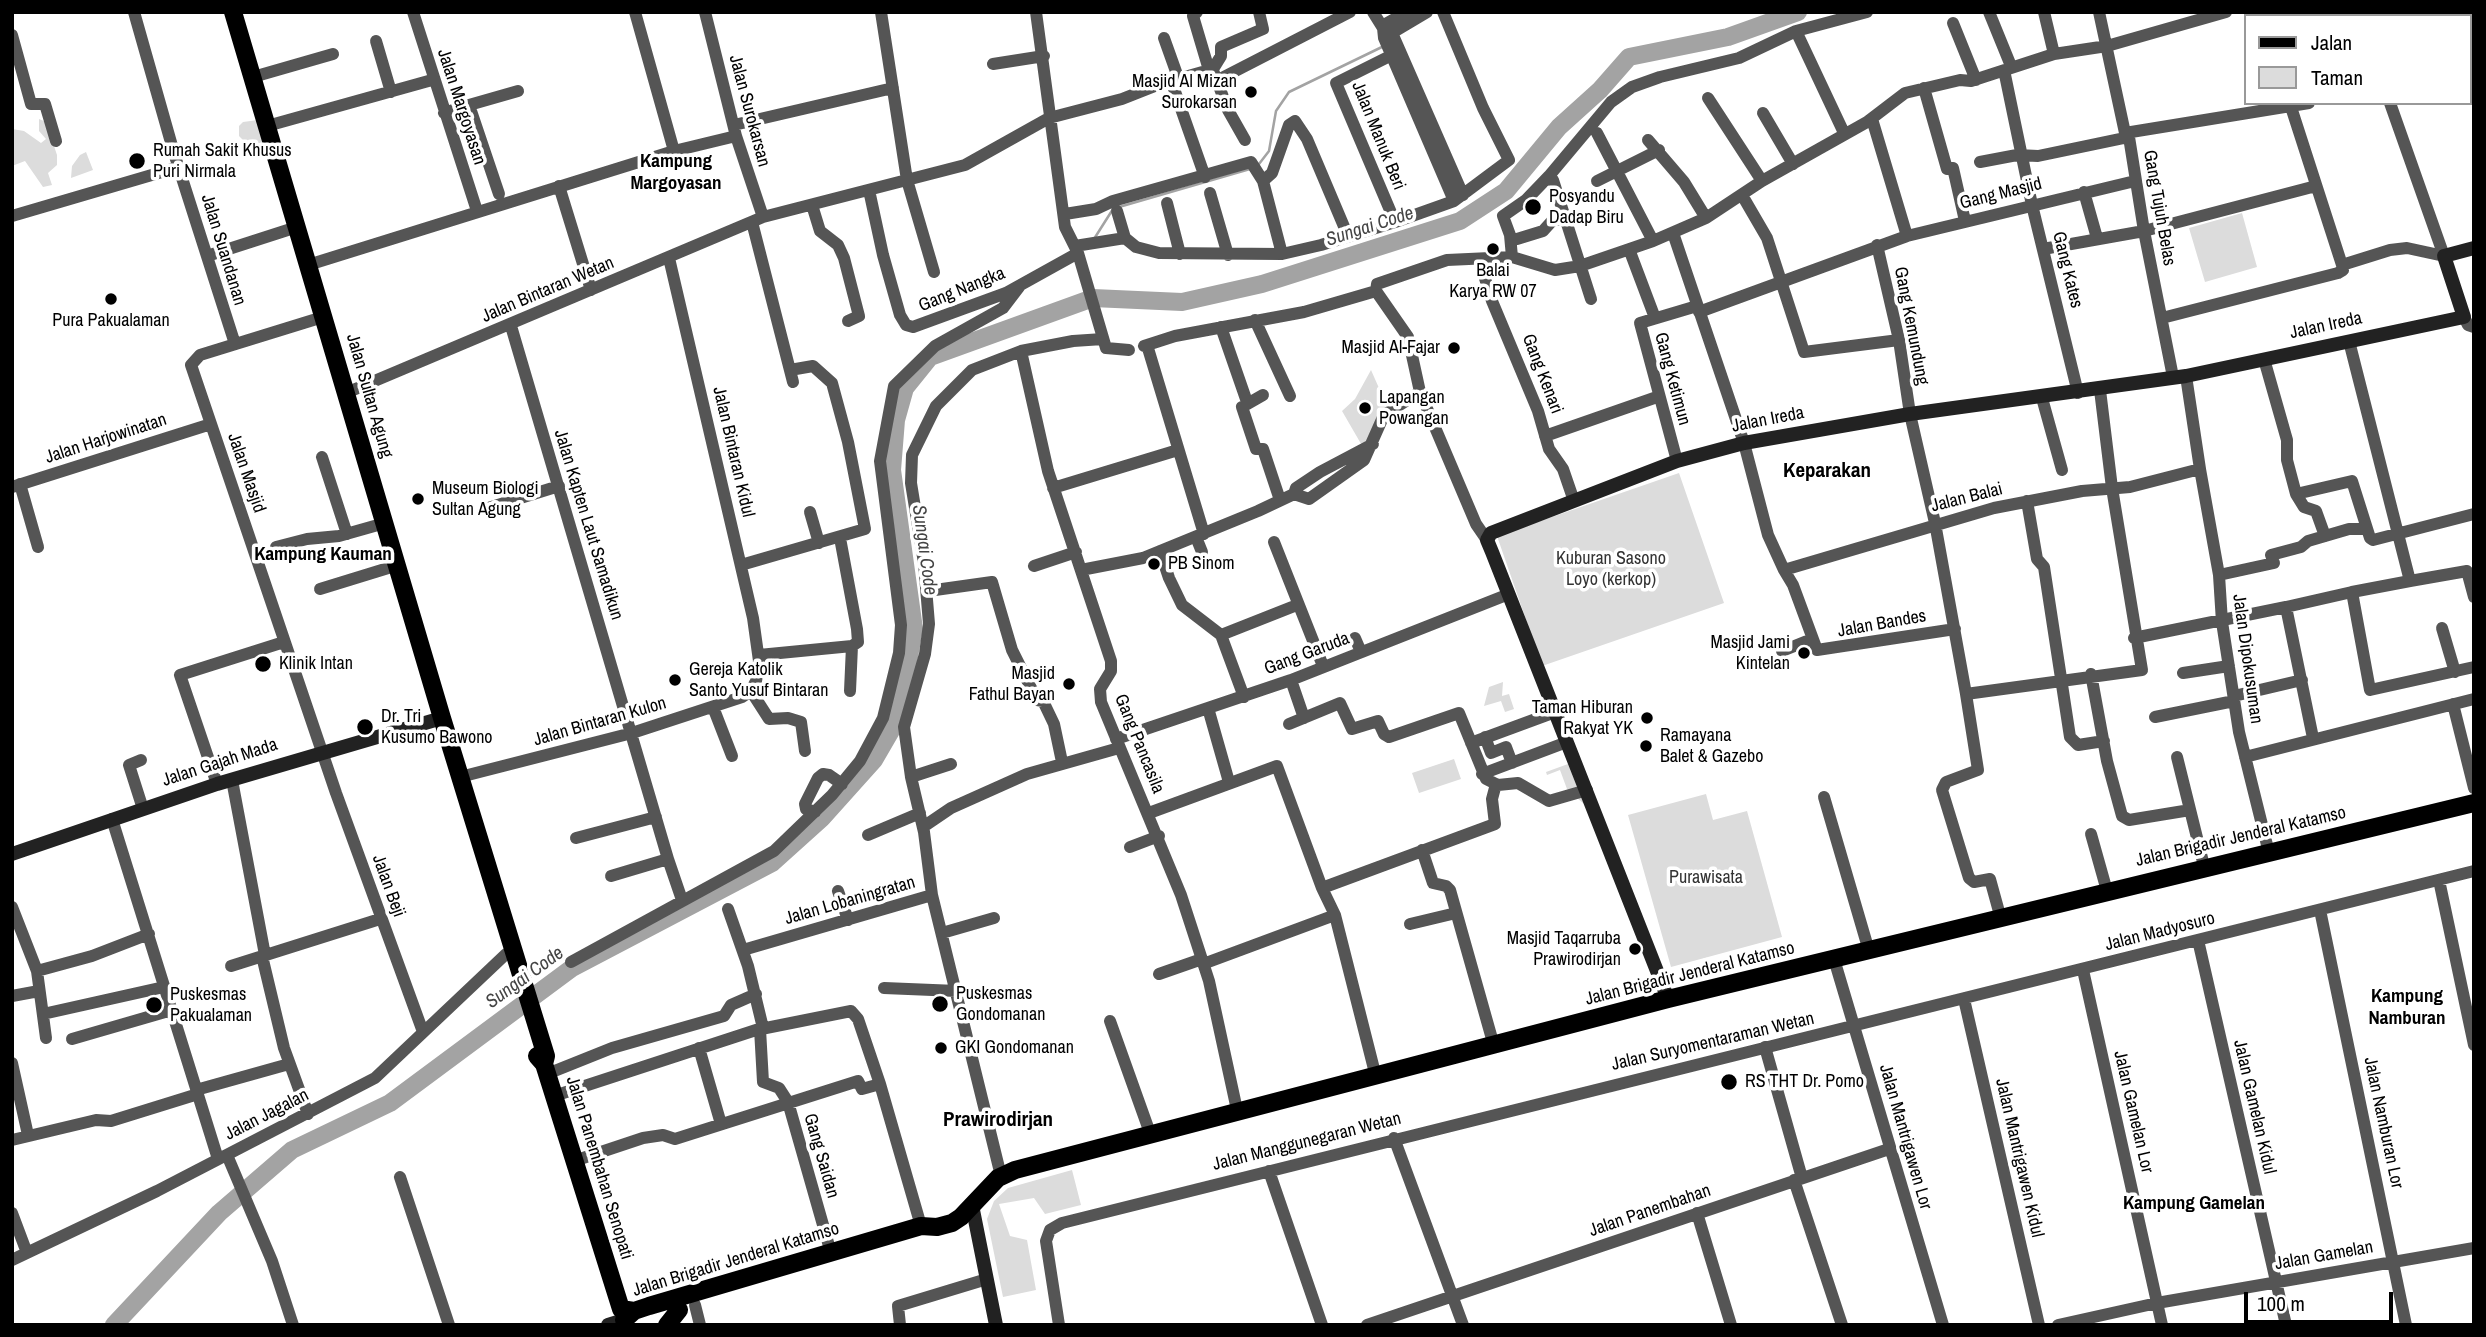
<!DOCTYPE html>
<style>
body{margin:0}
#map{position:relative;width:2486px;height:1337px;overflow:hidden;background:#fff;font-family:"Archivo Narrow",sans-serif}
canvas{display:block}
.frame{position:absolute;inset:0;border:14px solid #000;pointer-events:none}
.legend{position:absolute;left:2244px;top:14px;width:228px;height:91px;box-sizing:border-box;background:#fff;border:2px solid #999;margin:0;padding:9px 12px;list-style:none;font-size:21px;color:#000}
.legend li{display:flex;align-items:center;gap:14px;height:35px}
.legend b{width:35px;border:2px solid #999}
.scale{position:absolute;left:2244px;top:1292px;width:149px;height:32px;box-sizing:border-box;border:4px solid #000;border-top:0;padding-left:9px;font-size:21px;line-height:24px;white-space:nowrap;color:#000;-webkit-text-stroke:5px #fff;paint-order:stroke}
</style>
<div id="map">
<canvas width="2486" height="1337"></canvas>
<div class="frame"></div>
<ul class="legend">
<li><b style="height:9px;background:#000"></b>Jalan</li>
<li><b style="height:19px;background:#dcdcdc"></b>Taman</li>
</ul>
<div class="scale">100 m</div>
</div>
<script>
const g = document.querySelector('canvas').getContext('2d');
g.lineJoin = 'round';
function fill(path, color) { g.fillStyle = color; g.fill(path, 'evenodd'); }
const poly = rows => new Path2D(rows.map(r => 'M' + r).join(''));
function trace(path, color, width, dash) { g.strokeStyle = color; g.lineWidth = width; g.lineCap = dash ? 'butt' : 'round'; g.setLineDash(dash || []); g.stroke(path); }
function drawText(font, color, halo, rows, align = 'center') {
  g.font = font + ' "Archivo Narrow",sans-serif'; g.lineWidth = 7; g.setLineDash([]); g.textBaseline = 'middle'; g.strokeStyle = halo; g.fillStyle = color; for (const [text, x, y, turn = 0] of rows) {
    g.save(); g.translate(x, y); g.rotate((+turn || 0) * Math.PI / 180); g.textAlign = isNaN(turn) ? turn : align; if (halo) g.strokeText(text, 0, 0); g.fillText(text, 0, 0); g.restore();
  }
}
fill(poly([
 [39,119,46,122,57,155,57,165,48,173,52,185,43,187,25,161,12,166,12,129,24,131,41,143,46,139,39,131],
 [258,120,269,148,262,151,252,149,239,136,239,126,243,122],
 [86,152,93,170,71,178,72,166,80,155],
 [2242,213,2257,267,2205,282,2189,228],
 [1371,370,1386,404,1364,449,1342,411,1355,399],
 [1679,473,1724,603,1542,666,1497,536],
 [1503,682,1502,696,1509,694,1514,709,1505,712,1501,701,1484,706,1489,687],
 [1454,759,1461,779,1419,793,1412,773],
 [1568,764,1584,804,1567,789,1560,770,1547,775,1546,772],
 [1706,794,1713,820,1747,811,1782,937,1671,967,1628,815],
 [1072,1170,1081,1205,1045,1214,1034,1198,999,1204,1010,1236,1027,1240,1036,1290,1003,1297,987,1219,994,1201,1008,1188]
]), '#dcdcdc');
trace(poly([
 [1259,164,1269,151,1276,111,1289,92,1384,46],
 [1119,207,1250,169],
 [1094,239,1113,209]
]), '#a3a3a3', 2.5);
trace(poly([
 [114,1325,219,1213,292,1150,390,1103,572,968,772,863,822,818,874,760,892,729,901,701,914,629,892,470,896,420,905,388,930,357,1093,298,1182,302,1262,284,1460,221,1506,191,1559,127,1600,90,1629,57,1728,37,1798,12]
]), '#a3a3a3', 18);
trace(poly([
 [134,12,174,153,235,344],
 [413,12,477,211],
 [635,12,674,151],
 [705,12,736,136,763,217],
 [881,12,907,180,934,272],
 [1197,12,1193,16,1209,70],
 [1373,12,1383,28,1384,38,1454,201],
 [1989,12,2011,66],
 [2044,12,2054,54],
 [2099,12,2125,133,2129,137,2144,231,2173,377],
 [2358,12,2359,16],
 [2448,12,2450,16],
 [1953,23,1976,80],
 [1382,26,1407,12],
 [1383,28,1392,33,1463,195],
 [1796,31,1844,133],
 [12,35,31,104,45,104,56,141],
 [1385,37,1427,12],
 [1164,38,1179,80],
 [376,41,391,92],
 [1400,51,1336,83,1395,222,1454,201,1509,160,1483,108,1443,12],
 [993,64,1044,56],
 [1213,69,1221,56,1221,47,1263,29,1259,12],
 [2004,70,2032,205,2078,393],
 [1214,73,1228,110,1245,140],
 [2470,73,2474,72],
 [253,77,333,54],
 [1216,81,1350,12],
 [1172,83,1205,177],
 [1924,88,1947,169,1953,168,1965,221],
 [1708,98,1762,181],
 [2390,103,2444,256],
 [2291,107,2342,265],
 [444,113,469,105],
 [1763,113,1793,164],
 [1872,119,1907,236],
 [734,125,893,88],
 [267,126,432,80],
 [1597,133,1653,241],
 [2125,133,2309,103],
 [1648,140,1684,182,1706,218],
 [1980,162,2017,155,2038,156,2129,137],
 [1553,180,1591,299],
 [1597,181,1659,150],
 [559,186,591,290],
 [869,190,883,255,900,315,906,325,913,327,1006,293,1078,253,1065,227,1036,12],
 [2084,192,2097,238],
 [1210,193,1228,255],
 [499,194,469,105,518,91],
 [1742,195,1767,238,1804,352,1899,340],
 [1167,203,1180,254],
 [812,205,820,231,838,245,844,258,859,316,848,321],
 [1117,211,1125,238,1136,247,1159,253,1282,254,1321,245,1395,222],
 [1065,214,1096,209,1113,201,1251,162,1263,181],
 [12,216,179,167],
 [752,222,793,382],
 [1673,233,1744,443,1768,535,1784,570,1994,508,2082,491,2130,487,2200,469,2186,376],
 [1517,239,1543,231,1552,221,1564,218],
 [1877,245,1899,340,1910,414,1935,523,1966,694,2142,670,2112,488,2100,390],
 [1075,246,1125,238],
 [1629,249,1655,318],
 [2043,249,2144,231,2316,186],
 [1078,253,1106,348,1129,350],
 [1282,254,1263,181,1272,173,1289,125,1295,121,1307,139,1348,236],
 [207,256,297,227],
 [1512,257,1510,235,1503,216,1526,200,1549,176,1611,102,1632,87,1660,77,1739,58,1796,31,1867,12],
 [1479,259,1492,301,1538,411,1549,449,1563,469,1574,501],
 [308,265,674,151,736,136],
 [2342,265,2390,250,2407,248,2444,256],
 [1376,291,1408,337,1420,392,1476,524,1487,540],
 [1699,312,1907,236,2135,181],
 [323,317,200,355,191,365,336,793,423,1032],
 [2464,317,2468,325,2474,327],
 [2162,318,2338,273,2343,270,2342,265],
 [1255,320,1290,396],
 [511,326,668,859,611,876],
 [1221,327,1247,402],
 [2349,341,2410,581,2467,571,2474,597],
 [1147,345,1204,534],
 [1144,346,1175,336,1304,312,1376,291,1377,284,1447,260,1512,257,1555,270,1580,266,1653,241,1706,218,1762,181,1867,122,1905,93,1960,80,1971,81,2054,54,2107,46,2226,12],
 [1021,351,1048,471,1111,661,1111,671,1100,689,1101,702,1181,895,1209,981,1237,1110],
 [2264,359,2287,440,2287,460,2296,494,2304,507,2316,511,2325,536],
 [346,393,763,217,965,165,1049,118,1122,99,1160,84,1213,69],
 [1263,395,1242,407,1256,449,1263,449,1280,500],
 [2042,398,2062,470],
 [1545,436,1657,397],
 [322,457,347,534],
 [1677,461,1640,323,1697,306],
 [2200,469,2219,575,2222,622,2239,732,2269,853],
 [20,484,38,547],
 [12,487,211,424],
 [1053,488,1178,450],
 [1294,494,1309,499,1364,460,1384,415,1420,392],
 [2296,494,2352,481,2370,538,2373,540,2474,514],
 [2027,501,2037,559,2044,567,2070,737,2078,745,2104,741],
 [485,509,559,486],
 [810,512,819,543],
 [1196,537,1202,552],
 [840,538,857,629,858,642,852,646,850,691],
 [1274,542,1323,666],
 [276,547,307,539,339,536,385,523],
 [1160,551,1169,578,1182,605,1221,635,1244,697],
 [741,565,865,529,848,442,832,383,813,366,790,370],
 [1034,566,1076,552],
 [1081,570,1143,558,1258,511,1294,494,1296,488,1320,472,1373,444],
 [1784,570,1793,585,1817,650,1955,629],
 [2219,575,2274,563,2271,555,2301,547,2308,541,2349,529,2366,529],
 [320,589,398,565],
 [928,591,992,582,1012,650,1037,700,1043,701,1054,724,1062,762],
 [2352,592,2410,581],
 [2286,607,2352,592,2370,690,2474,667],
 [2442,628,2455,672],
 [1221,635,1297,605],
 [1355,638,1361,652],
 [2134,638,2286,607,2313,738],
 [1782,651,1812,639],
 [759,655,852,646],
 [2183,673,2229,666],
 [2091,674,2107,761,2122,816,2129,820,2190,810],
 [1291,680,1304,718],
 [751,691,769,719,788,718,801,722,805,751],
 [1966,694,1978,770,1946,782,1942,790,1969,878,1974,882,1990,879,2001,919],
 [2234,696,2302,680],
 [2453,704,2474,788],
 [713,707,732,756],
 [1208,708,1229,782],
 [2155,717,2234,701],
 [1289,724,1340,703,1352,729,1378,721,1384,734,1389,737,1459,713,1486,779,1498,785,1518,783,1549,801,1587,790],
 [1485,737,1491,753,1506,747,1512,763],
 [1116,739,1291,680,1509,594],
 [1471,743,1555,712],
 [2177,757,2204,866],
 [2245,757,2474,699],
 [141,760,129,765,143,809],
 [1482,774,1567,742],
 [460,777,632,733,742,697,751,691,756,681,759,661,753,618,669,258],
 [911,777,951,764],
 [232,780,265,955],
 [217,784,180,675,284,642],
 [1824,797,1869,951],
 [815,812,806,809,805,804,818,778,823,774,829,775,842,784],
 [1149,813,1277,766,1322,888],
 [112,819,218,1159],
 [923,827,951,808,1027,774,1119,748],
 [2091,834,2107,891],
 [868,835,920,813],
 [576,838,656,817],
 [1130,847,1159,836],
 [1422,850,1433,883,1446,886,1450,890,1494,1046],
 [668,859,682,900],
 [2439,880,2474,1045],
 [838,891,848,920],
 [12,907,37,971,46,1038],
 [728,909,748,966,763,1028],
 [2320,910,2406,1325],
 [1410,924,1456,913],
 [942,933,994,918],
 [2198,940,2286,1325],
 [743,950,932,895],
 [262,956,284,1048,308,1114],
 [1834,959,1943,1325],
 [571,962,774,851,832,795,860,761,883,718,899,653,901,625,880,461,894,386,935,346,1003,308,1019,287],
 [1203,964,1335,915],
 [231,966,380,919],
 [2083,970,2162,1325],
 [37,971,92,956,149,934],
 [1159,974,1202,959],
 [884,988,957,991],
 [12,996,39,991],
 [1964,999,2039,1325],
 [43,1014,164,987],
 [1110,1021,1150,1133],
 [760,1029,763,1082,779,1088,788,1102,831,1253],
 [72,1039,172,1010],
 [1765,1047,1802,1178],
 [699,1048,721,1124],
 [12,1063,28,1135],
 [547,1074,612,1048,724,1016,731,1005,756,994],
 [1376,1077,1335,915,1322,888,1495,824,1492,799,1496,784],
 [196,1090,289,1064],
 [554,1096,756,1030,851,1011,858,1019,880,1084,921,1226],
 [1394,1138,1463,1325],
 [12,1140,96,1120,111,1121,198,1094],
 [227,1155,272,1261,293,1325],
 [574,1161,643,1138,663,1135,675,1139,858,1081,862,1089,880,1084],
 [1269,1171,1322,1325],
 [1001,1176,932,895,924,832,911,777,904,727,925,654,929,624,924,563,911,483,912,455,936,406,972,370,1021,351,1073,341,1103,339],
 [400,1177,449,1325],
 [1794,1180,1842,1325],
 [12,1213,27,1253],
 [1697,1213,1731,1325],
 [12,1260,157,1191,375,1078,506,954],
 [695,1305,700,1325],
 [900,1325,898,1306,987,1279],
 [1059,1325,1046,1241,1050,1230,1062,1223,2474,871],
 [1367,1325,1889,1149],
 [2058,1325,2157,1303,2474,1248]
]), '#555', 12);
trace(poly([
 [12,854,217,784,442,718],
 [1668,999,1492,552,1487,540,1491,533,1677,461,1744,443,1910,414,2186,376,2464,317,2444,256,2474,248],
 [972,1205,996,1325],
 [608,1325,624,1320,621,1311]
]), '#222', 14);
trace(poly([
 [233,12,442,718,546,1056,544,1064],
 [537,1056,544,1064,621,1309,634,1311],
 [624,1320,634,1311,649,1306,921,1226,937,1227,952,1223,961,1217,998,1178,1015,1170,1668,999,2474,803],
 [667,1325,679,1310]
]), '#000', 18);
for (const [x, y, r, color] of [
 [1251,92,7,"#000"],
 [137,161,9,"#000"],
 [1533,207,9,"#000"],
 [1493,249,7,"#000"],
 [111,299,7,"#000"],
 [1454,348,7,"#000"],
 [1365,408,7,"#000"],
 [418,499,7,"#000"],
 [1154,564,7,"#000"],
 [1804,653,7,"#000"],
 [263,664,9,"#000"],
 [675,680,7,"#000"],
 [1069,684,7,"#000"],
 [1647,718,7,"#000"],
 [365,727,9,"#000"],
 [1646,746,7,"#000"],
 [1635,949,7,"#000"],
 [940,1004,9,"#000"],
 [154,1005,9,"#000"],
 [941,1048,7,"#000"],
 [1729,1082,9,"#000"]
]) { const dot = new Path2D(); dot.arc(x, y, r, 0, 2 * Math.PI); g.fillStyle = color; g.fill(dot); trace(dot, '#fff', 2.5); }
drawText('18px', '#000', '#fff', [
 ["Masjid Al Mizan",1237,82,"right"],
 ["Surokarsan",1237,103,"right"],
 ["Rumah Sakit Khusus",153,151],
 ["Puri Nirmala",153,172],
 ["Posyandu",1549,197],
 ["Dadap Biru",1549,218],
 ["Balai",1493,271,"center"],
 ["Karya RW 07",1493,292,"center"],
 ["Pura Pakualaman",111,321,"center"],
 ["Masjid Al-Fajar",1440,348,"right"],
 ["Lapangan",1379,398],
 ["Powangan",1379,419],
 ["Museum Biologi",432,489],
 ["Sultan Agung",432,510],
 ["PB Sinom",1168,564],
 ["Masjid Jami",1790,643,"right"],
 ["Kintelan",1790,664,"right"],
 ["Klinik Intan",279,664],
 ["Gereja Katolik",689,670],
 ["Santo Yusuf Bintaran",689,691],
 ["Masjid",1055,674,"right"],
 ["Fathul Bayan",1055,695,"right"],
 ["Taman Hiburan",1633,708,"right"],
 ["Rakyat YK",1633,729,"right"],
 ["Dr. Tri",381,717],
 ["Kusumo Bawono",381,738],
 ["Ramayana",1660,736],
 ["Balet & Gazebo",1660,757],
 ["Masjid Taqarruba",1621,939,"right"],
 ["Prawirodirjan",1621,960,"right"],
 ["Puskesmas",956,994],
 ["Gondomanan",956,1015],
 ["Puskesmas",170,995],
 ["Pakualaman",170,1016],
 ["GKI Gondomanan",955,1048],
 ["RS THT Dr. Pomo",1745,1082]
], 'left');
drawText('18px', '#000', '#fff', [
 ["Jalan Margoyasan",461,107,72],
 ["Jalan Surokarsan",749,111,75],
 ["Jalan Manuk Beri",1378,136,68],
 ["Gang Masjid",2001,194,-14],
 ["Gang Tujuh Belas",2159,208,80],
 ["Jalan Suandanan",223,250,73],
 ["Gang Kates",2067,270,76],
 ["Jalan Bintaran Wetan",548,290,-23],
 ["Gang Nangka",962,290,-22],
 ["Gang Kemundung",1911,326,79],
 ["Jalan Ireda",2326,326,-12],
 ["Gang Kenari",1542,374,69],
 ["Gang Ketimun",1672,379,75],
 ["Jalan Sultan Agung",369,396,74],
 ["Jalan Ireda",1768,420,-11],
 ["Jalan Harjowinatan",106,439,-18],
 ["Jalan Bintaran Kidul",733,452,77],
 ["Jalan Masjid",246,473,71],
 ["Jalan Balai",1967,498,-14],
 ["Jalan Kapten Laut Samadikun",588,525,73],
 ["Jalan Bandes",1882,624,-10],
 ["Gang Garuda",1307,654,-21],
 ["Jalan Dipokusuman",2247,659,82],
 ["Jalan Bintaran Kulon",600,722,-16],
 ["Gang Pancasila",1139,744,68],
 ["Jalan Gajah Mada",220,763,-18],
 ["Jalan Brigadir Jenderal Katamso",2241,837,-13],
 ["Jalan Beji",388,886,70],
 ["Jalan Lobaningratan",850,901,-16],
 ["Jalan Madyosuro",2160,932,-14],
 ["Jalan Brigadir Jenderal Katamso",1690,974,-14],
 ["Jalan Suryomentaraman Wetan",1713,1042,-13],
 ["Jalan Gamelan Kidul",2254,1107,77],
 ["Jalan Gamelan Lor",2133,1112,77],
 ["Jalan Jagalan",267,1115,-27],
 ["Jalan Namburan Lor",2383,1123,78],
 ["Jalan Mantrigawen Lor",1905,1137,74],
 ["Jalan Manggunegaran Wetan",1307,1142,-14],
 ["Gang Saidan",821,1156,74],
 ["Jalan Mantrigawen Kidul",2019,1158,77],
 ["Jalan Panembahan Senopati",599,1168,73],
 ["Jalan Panembahan",1650,1211,-19],
 ["Jalan Gamelan",2324,1256,-10],
 ["Jalan Brigadir Jenderal Katamso",736,1260,-17]
]);
drawText('18px', '#333', '#fff', [
 ["Kuburan Sasono",1611,559],
 ["Loyo (kerkop)",1611,580],
 ["Purawisata",1706,878]
]);
drawText('bold 19px', '#000', '#fff', [
 ["Kampung",676,162],
 ["Margoyasan",676,184],
 ["Kampung Kauman",323,555],
 ["Kampung",2407,997],
 ["Namburan",2407,1019],
 ["Kampung Gamelan",2194,1204]
]);
drawText('italic 19px', '#444', '#fff', [
 ["Sungai Code",1370,227,-18],
 ["Sungai Code",924,550,82],
 ["Sungai Code",525,978,-36]
]);
drawText('bold 21px', '#000', '#fff', [
 ["Keparakan",1827,471],
 ["Prawirodirjan",998,1120]
]);
</script>
